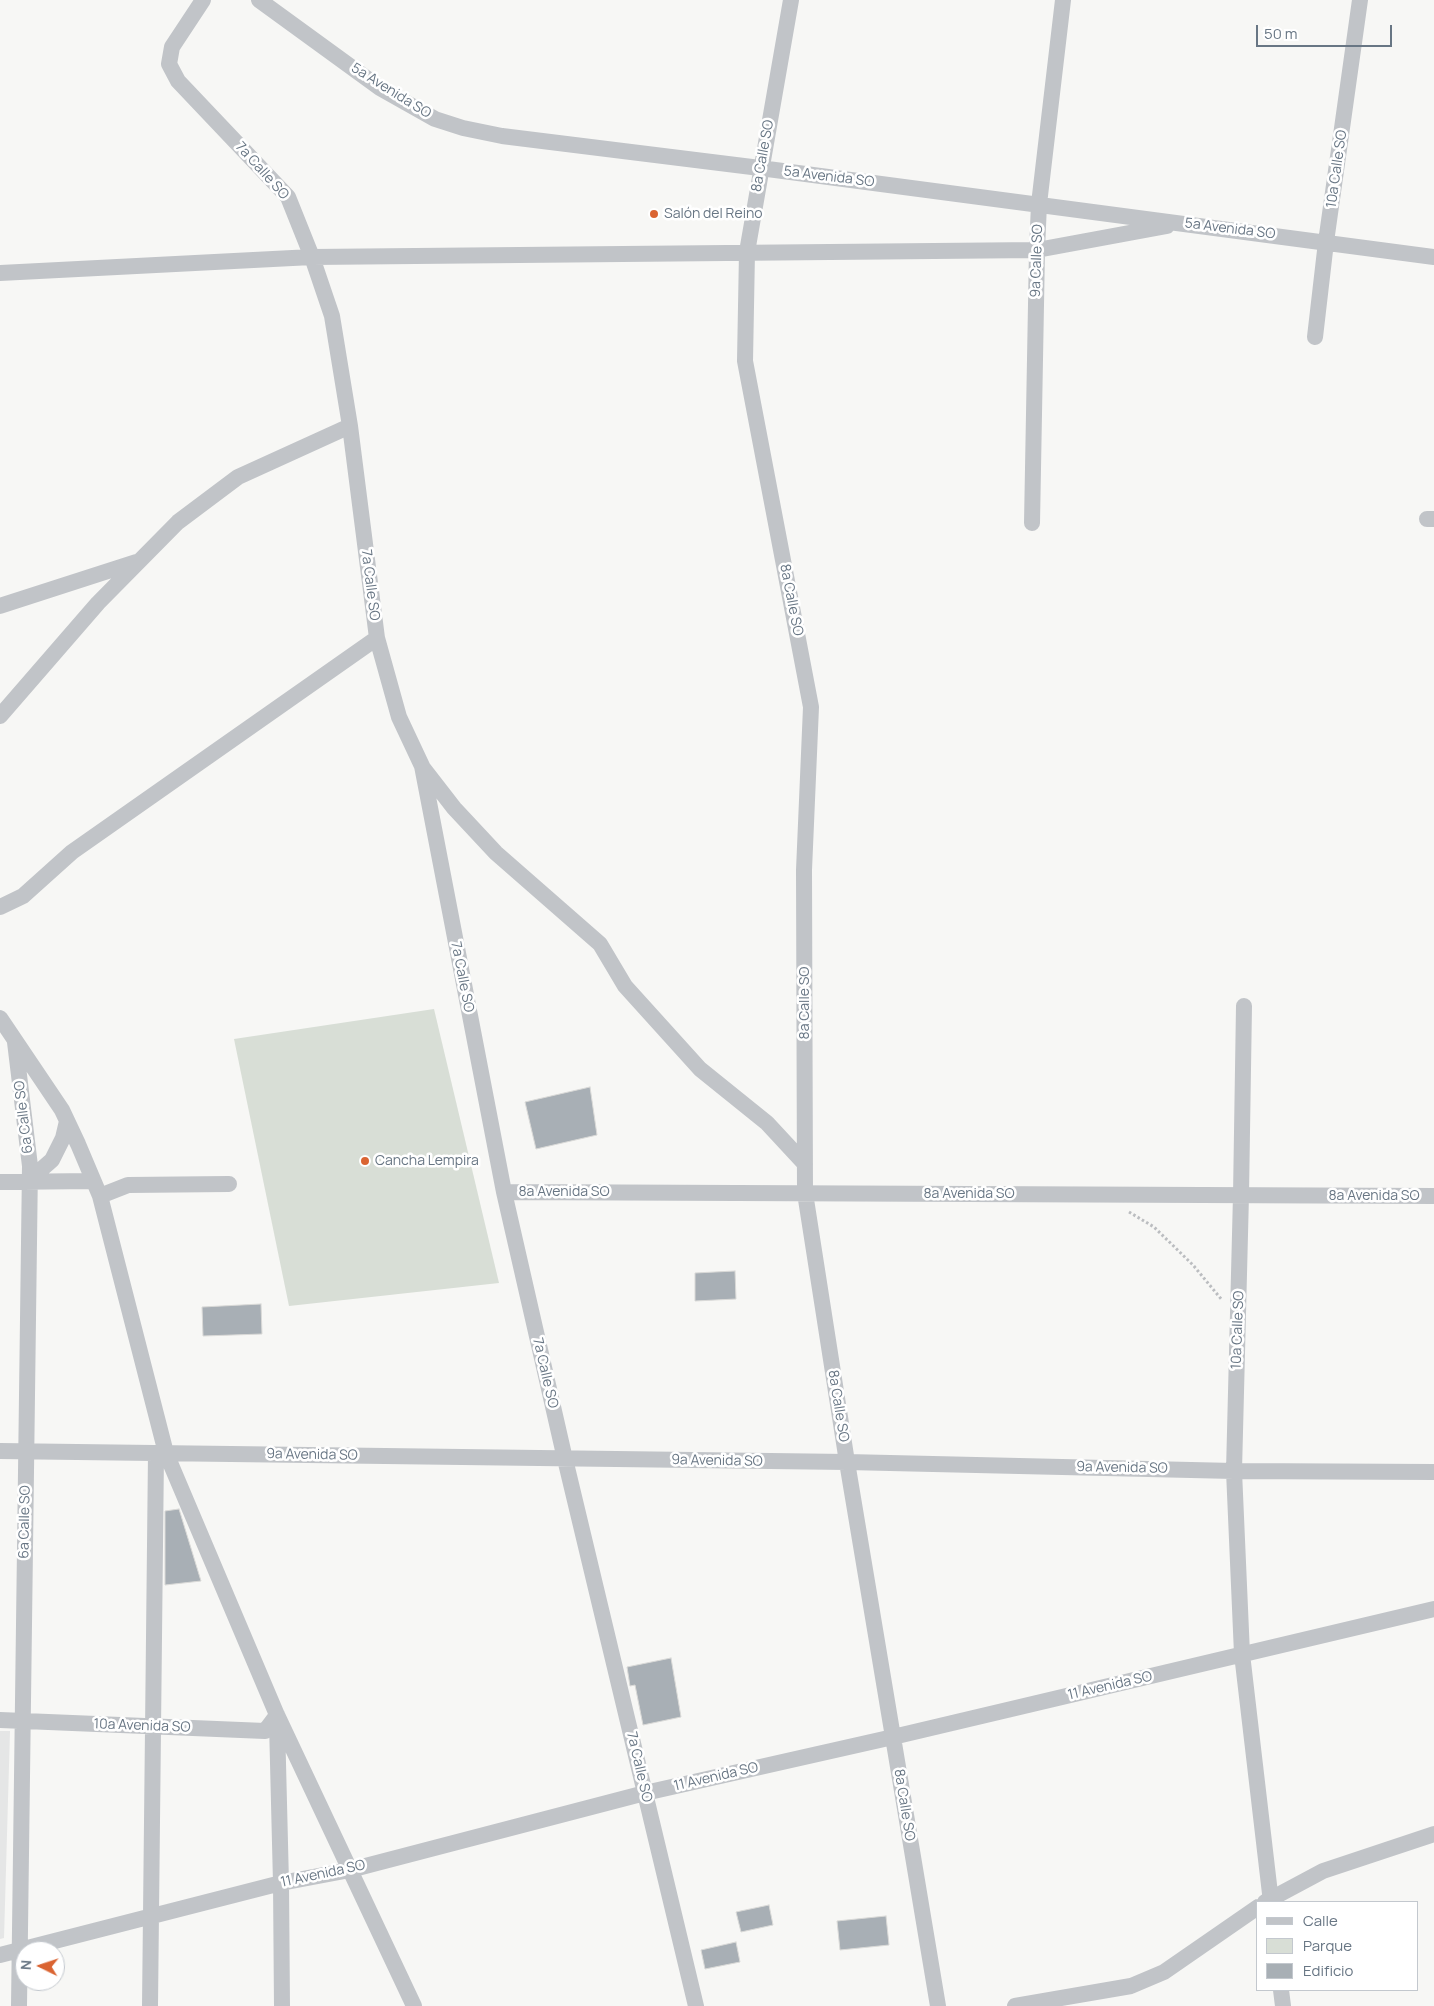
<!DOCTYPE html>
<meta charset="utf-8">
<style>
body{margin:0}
#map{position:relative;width:1434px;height:2006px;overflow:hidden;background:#f7f7f5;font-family:Manrope,sans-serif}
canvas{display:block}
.legend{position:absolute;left:1256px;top:1901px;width:162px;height:90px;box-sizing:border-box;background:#fff;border:1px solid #c3c8ce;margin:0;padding:6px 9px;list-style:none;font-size:15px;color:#687684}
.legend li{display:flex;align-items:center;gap:10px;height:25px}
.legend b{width:25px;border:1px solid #c3c8ce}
.north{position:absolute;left:15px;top:1941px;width:50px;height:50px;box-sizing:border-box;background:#fff;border:1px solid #c3c8ce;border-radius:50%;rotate:274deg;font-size:14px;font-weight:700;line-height:20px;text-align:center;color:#687684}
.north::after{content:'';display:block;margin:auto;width:18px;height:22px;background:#da6432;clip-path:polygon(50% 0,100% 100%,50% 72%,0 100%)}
.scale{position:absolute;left:1256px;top:25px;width:136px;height:22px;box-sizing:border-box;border:2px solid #687684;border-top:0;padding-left:6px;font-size:15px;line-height:18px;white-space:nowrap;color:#687684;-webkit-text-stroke:4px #fff;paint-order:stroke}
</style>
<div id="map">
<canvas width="1434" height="2006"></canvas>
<ul class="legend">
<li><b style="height:6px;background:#c1c4c8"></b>Calle</li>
<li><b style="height:14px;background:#d8ded6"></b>Parque</li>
<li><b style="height:14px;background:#a8afb5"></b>Edificio</li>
</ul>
<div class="north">N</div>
<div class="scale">50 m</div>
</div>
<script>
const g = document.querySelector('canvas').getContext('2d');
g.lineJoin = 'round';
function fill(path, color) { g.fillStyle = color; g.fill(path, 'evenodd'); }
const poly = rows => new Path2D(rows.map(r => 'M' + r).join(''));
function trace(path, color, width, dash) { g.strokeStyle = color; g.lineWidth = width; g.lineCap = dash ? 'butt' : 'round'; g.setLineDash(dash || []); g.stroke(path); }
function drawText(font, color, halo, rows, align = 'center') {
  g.font = font + ' Manrope,sans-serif'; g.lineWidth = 5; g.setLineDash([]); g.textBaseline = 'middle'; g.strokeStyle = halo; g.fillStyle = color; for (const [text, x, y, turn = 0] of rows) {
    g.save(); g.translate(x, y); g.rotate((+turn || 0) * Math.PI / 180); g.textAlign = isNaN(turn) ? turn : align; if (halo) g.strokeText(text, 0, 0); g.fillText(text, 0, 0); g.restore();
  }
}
fill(poly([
 [0,1731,10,1731,4,1938,0,1939]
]), '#e5e6e6');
fill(poly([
 [434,1009,499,1283,289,1306,234,1039]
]), '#d8ded6');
const building = poly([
 [590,1087,597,1135,536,1149,525,1102,590,1087],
 [735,1271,736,1299,695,1301,695,1273,735,1271],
 [261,1304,262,1334,203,1336,202,1307,261,1304],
 [179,1509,201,1581,165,1585,165,1511,179,1509],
 [671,1658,681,1717,643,1725,635,1685,630,1686,627,1667,671,1658],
 [769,1905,773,1925,741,1932,736,1912,769,1905],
 [886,1916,889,1945,840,1950,837,1921,886,1916],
 [736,1942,740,1962,705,1969,701,1950,736,1942]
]);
fill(building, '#a8afb5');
trace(building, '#d9d9d7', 1);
trace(poly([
 [1129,1212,1154,1227,1193,1265,1222,1300]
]), '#bbbdc0', 3, [2.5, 2.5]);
trace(poly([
 [203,0,172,47,169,64,178,81,288,197,312,257,332,316,350,426,377,638,399,717,422,766,504,1192,565,1459,696,2006],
 [259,0,380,88,435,119,463,128,502,136,760,168,1434,257],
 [791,0,747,252,745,361,811,707,804,870,805,1193,847,1462,938,2006],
 [0,273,312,257,1037,250,1167,226],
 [1315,337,1326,242,1360,0],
 [1427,519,1434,519],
 [1032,523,1037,250,1039,204,1063,0],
 [0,606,136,562],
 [0,716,98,603,178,522,238,477,350,426],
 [423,768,454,808,496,853,600,944,625,986,700,1069,767,1123,805,1164],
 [0,907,23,896,72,852,377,638],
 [1244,1006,1241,1195,1234,1471,1242,1654,1271,1902],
 [0,1018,62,1110,78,1144,100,1196,166,1453,277,1715,414,2006],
 [15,1042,30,1166,19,2006],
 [28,1181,52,1160,63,1138,67,1121],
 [0,1182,93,1181],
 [504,1192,1434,1196],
 [100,1196,128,1185,229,1184],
 [0,1451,847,1462,1234,1471,1434,1472],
 [0,1720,265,1731,277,1715],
 [277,1723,281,1883,282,2006],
 [1265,1902,1323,1871,1434,1834],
 [0,1955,281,1883,350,1870,645,1793,893,1737,1434,1609],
 [1281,1990,1283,2006],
 [150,2006,156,1453],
 [1015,2006,1131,1986,1164,1972,1258,1907]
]), '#c1c4c8', 16);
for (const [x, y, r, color] of [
 [654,214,5,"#da6432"],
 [365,1161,5,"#da6432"]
]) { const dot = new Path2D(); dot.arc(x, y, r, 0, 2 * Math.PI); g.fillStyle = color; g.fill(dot); trace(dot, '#fff', 2); }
drawText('14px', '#687684', '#fff', [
 ["5a Avenida SO",391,91,32],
 ["8a Calle SO",763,156,-80],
 ["10a Calle SO",1337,169,-82],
 ["7a Calle SO",262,171,48],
 ["5a Avenida SO",829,177,7],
 ["5a Avenida SO",1230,229,7],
 ["9a Calle SO",1037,261,-88],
 ["7a Calle SO",370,585,83],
 ["8a Calle SO",791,600,79],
 ["7a Calle SO",462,977,79],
 ["8a Calle SO",805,1003,-90],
 ["6a Calle SO",24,1117,-97],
 ["8a Avenida SO",564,1192],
 ["8a Avenida SO",969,1194],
 ["8a Avenida SO",1374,1196],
 ["10a Calle SO",1238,1330,-88],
 ["7a Calle SO",545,1373,77],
 ["8a Calle SO",838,1406,81],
 ["9a Avenida SO",312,1455,1],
 ["9a Avenida SO",717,1461,1],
 ["9a Avenida SO",1122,1468,1],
 ["6a Calle SO",25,1522,-89],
 ["11 Avenida SO",1110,1686,-13],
 ["10a Avenida SO",142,1726,2],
 ["7a Calle SO",639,1767,77],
 ["11 Avenida SO",716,1777,-13],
 ["8a Calle SO",904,1805,81],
 ["11 Avenida SO",323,1874,-12]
]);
drawText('14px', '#687684', '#fff', [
 ["Salón del Reino",664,214],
 ["Cancha Lempira",375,1161]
], 'left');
</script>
